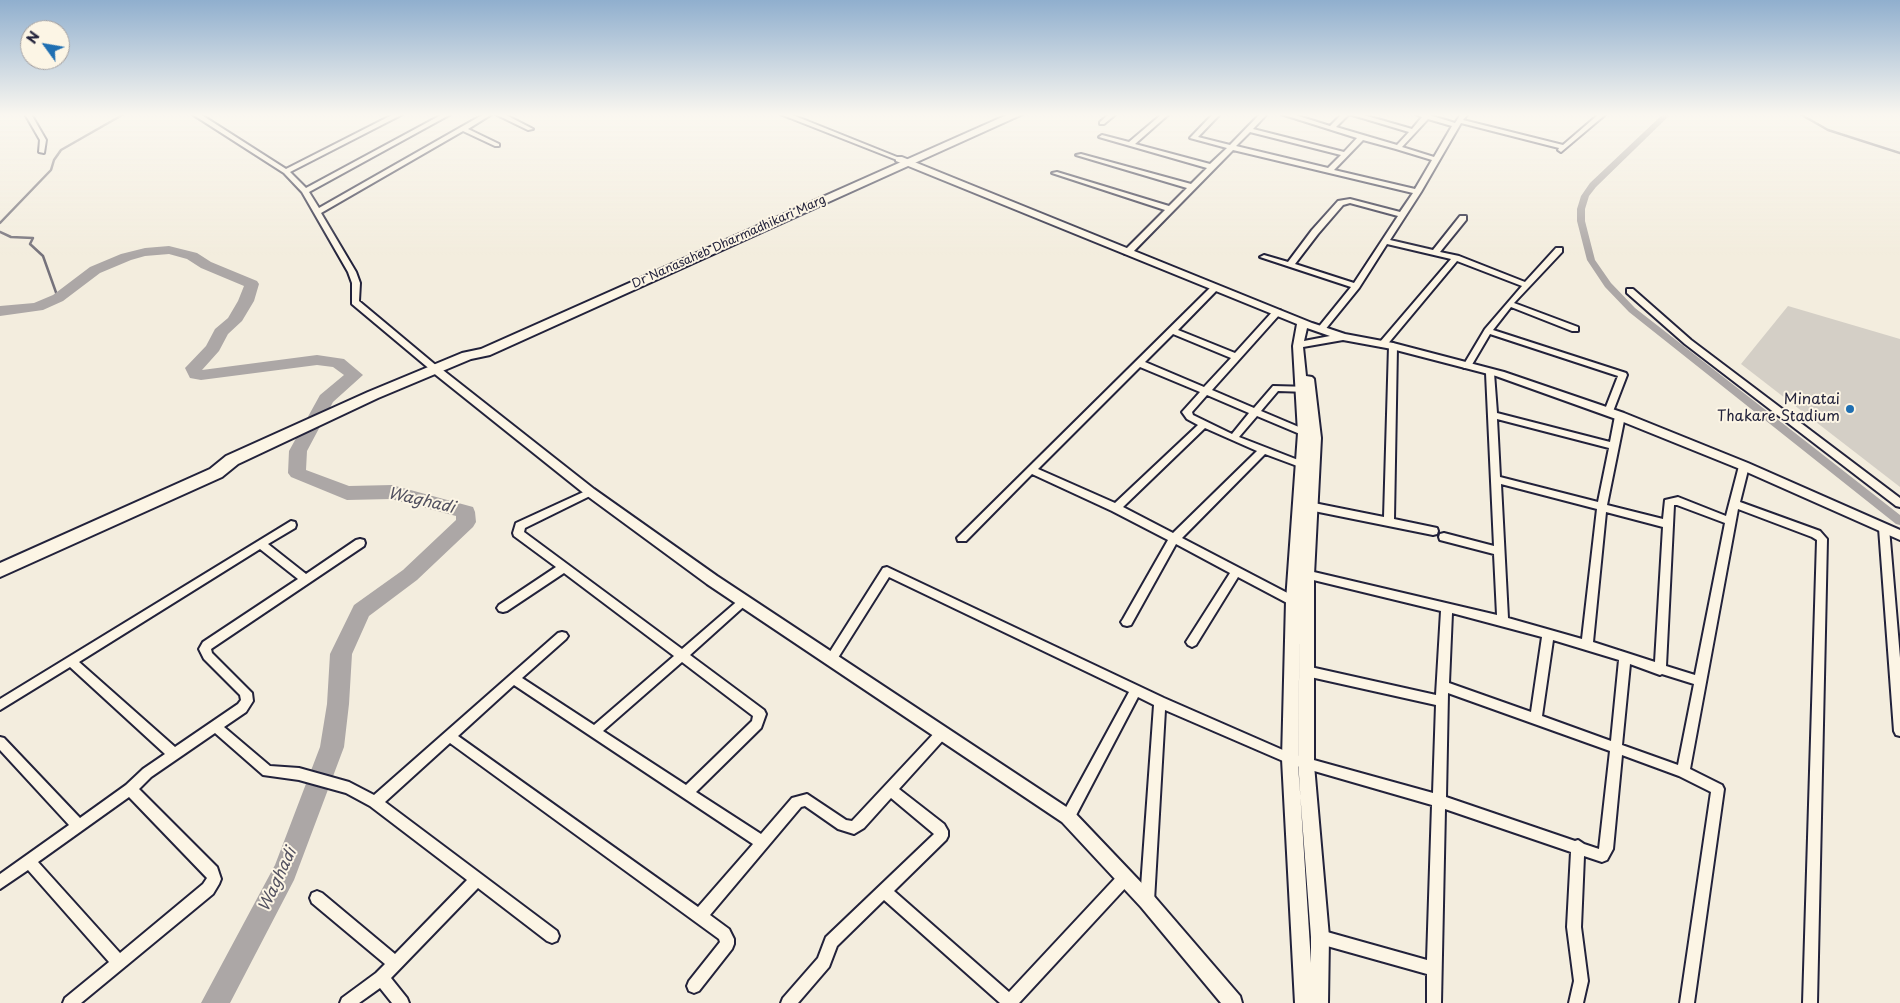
<!DOCTYPE html>
<style>
body{margin:0}
#map{position:relative;width:1900px;height:1003px;overflow:hidden;background:#f3edde;font-family:"Playpen Sans",sans-serif}
canvas{display:block}
.north{position:absolute;left:20px;top:20px;width:50px;height:50px;box-sizing:border-box;background:#fcf5e5;border:1px solid #a5a1a1;border-radius:50%;rotate:302deg;font-size:14px;font-weight:700;line-height:20px;text-align:center;color:#22223b}
.north::after{content:'';display:block;margin:auto;width:18px;height:22px;background:#1f6fb2;clip-path:polygon(50% 0,100% 100%,50% 72%,0 100%)}
</style>
<div id="map">
<canvas width="1900" height="1003"></canvas>
<div class="north">N</div>
</div>
<script>
const g = document.querySelector('canvas').getContext('2d');
g.lineJoin = 'round';
function fill(path, color) { g.fillStyle = color; g.fill(path, 'evenodd'); }
const poly = rows => new Path2D(rows.map(r => 'M' + r).join(''));
function trace(path, color, width, dash) { g.strokeStyle = color; g.lineWidth = width; g.lineCap = dash ? 'butt' : 'round'; g.setLineDash(dash || []); g.stroke(path); }
function drawText(font, color, halo, rows, align = 'center') {
  g.font = font + ' "Playpen Sans",sans-serif'; g.lineWidth = 4; g.setLineDash([]); g.textBaseline = 'middle'; g.strokeStyle = halo; g.fillStyle = color; for (const [text, x, y, turn = 0] of rows) {
    g.save(); g.translate(x, y); g.rotate((+turn || 0) * Math.PI / 180); g.textAlign = isNaN(turn) ? turn : align; if (halo) g.strokeText(text, 0, 0); g.fillText(text, 0, 0); g.restore();
  }
}
fill(poly([
 [1788,306,1900,339,1900,487,1741,364]
]), '#d4cfc6');
trace(poly([
 [1800,114,1828,130,1900,153],
 [0,223,51,170,54,160,61,150,124,114],
 [0,232,11,237,33,238,30,244,43,256,58,298]
]), '#75727b', 2.5);
fill(poly([
 [1663,114,1671,114,1596,187,1589,196,1585,209,1585,221,1595,260,1611,283,1635,308,1900,515,1900,525,1896,524,1629,312,1605,287,1587,260,1577,221,1577,209,1581,196,1590,183,1663,114]
]), '#aca7a6');
fill(poly([
 [169,246,197,253,211,262,257,281,259,284,254,301,242,321,228,334,219,351,202,370,317,355,344,359,363,375,333,402,307,451,306,470,349,486,392,485,473,507,475,512,476,522,473,527,417,580,369,616,352,654,349,704,344,747,294,880,230,1003,201,1003,275,865,320,747,327,704,330,654,354,605,403,570,456,520,456,516,391,499,347,500,291,477,288,473,289,451,320,395,344,375,333,367,317,365,201,380,190,378,185,368,206,346,215,329,228,318,238,301,244,286,201,268,187,259,169,254,145,256,131,260,100,273,63,301,43,310,0,316,0,306,34,303,53,295,90,267,121,254,145,248,169,246]
]), '#aca7a6');
const minor = poly([
 [25,114,31,114,46,140,44,153,39,152,40,140,25,114],
 [192,114,200,114,286,169,394,114,403,114,290,172,306,188,443,114,451,114,309,192,319,208,484,114,492,114,468,129,499,144,499,146,495,146,463,131,321,213,356,272,360,283,359,301,438,367,439,369,438,371,432,371,352,304,352,283,348,272,302,192,284,173,192,114],
 [495,114,504,114,533,129,528,130,495,114],
 [780,114,790,114,902,159,897,160,780,114],
 [1109,114,1116,114,1104,124,1100,124,1100,122,1109,114],
 [1162,114,1169,114,1135,144,1210,164,1227,148,1190,138,1213,114,1220,114,1198,137,1230,145,1260,114,1267,114,1253,129,1344,152,1357,138,1281,114,1292,114,1330,126,1342,114,1349,114,1336,127,1397,145,1409,132,1349,114,1360,114,1412,129,1422,117,1415,114,1426,114,1455,123,1461,114,1468,114,1463,120,1563,145,1599,114,1606,114,1561,152,1558,150,1559,148,1461,123,1421,192,1390,240,1433,250,1460,216,1466,216,1466,220,1440,252,1459,256,1525,282,1556,248,1562,248,1562,252,1514,303,1578,327,1578,331,1572,331,1511,307,1493,330,1626,373,1627,375,1612,414,1606,414,1604,412,1618,376,1490,334,1470,368,1464,368,1463,366,1485,329,1522,286,1457,261,1386,346,1383,347,1380,346,1380,342,1451,259,1387,244,1359,288,1324,331,1321,332,1317,329,1351,287,1260,257,1264,255,1288,262,1312,230,1338,201,1350,199,1400,212,1413,193,1233,150,1131,254,1125,254,1125,250,1165,210,1052,173,1057,172,1169,206,1187,188,1076,155,1081,154,1191,184,1207,168,1099,137,1102,135,1129,142,1162,114],
 [1428,119,1452,126,1434,157,1402,147,1428,119],
 [1250,132,1341,155,1328,168,1236,146,1250,132],
 [1363,140,1396,149,1432,160,1415,189,1334,170,1363,140],
 [1350,203,1398,216,1354,283,1295,264,1318,234,1343,205,1350,203],
 [1213,285,1216,285,1220,287,1178,330,1235,353,1274,310,1280,310,1280,314,1212,390,1254,408,1273,386,1311,387,1312,389,1308,392,1278,391,1261,411,1313,433,1315,435,1313,437,1307,437,1257,416,1239,437,1311,465,1313,467,1308,470,1265,454,1182,538,1297,598,1298,601,1297,604,1289,604,1238,577,1196,645,1192,647,1188,645,1186,642,1230,573,1176,544,1131,625,1127,626,1123,625,1121,622,1123,619,1168,540,1112,511,1032,474,966,541,958,541,957,538,1213,285],
 [1173,334,1231,358,1204,387,1145,362,1173,334],
 [1140,367,1200,392,1182,412,1187,419,1198,425,1115,503,1038,469,1140,367],
 [1207,395,1249,413,1232,434,1193,415,1192,412,1207,395],
 [1205,428,1257,451,1173,533,1123,507,1205,428],
 [1627,289,1633,289,1691,340,1900,498,1900,507,1896,506,1685,344,1627,293,1627,289],
 [1393,343,1397,346,1394,519,1437,528,1438,531,1437,534,1433,535,1304,509,1299,505,1304,501,1384,517,1389,346,1393,343],
 [1490,370,1494,373,1497,413,1610,442,1615,416,1620,413,1623,414,1625,416,1607,505,1663,519,1665,500,1678,497,1726,516,1739,466,1744,463,1749,466,1740,502,1820,531,1827,539,1817,1003,1803,1003,1817,540,1812,537,1738,509,1690,769,1722,785,1724,789,1694,1003,1680,1003,1711,792,1679,776,1622,755,1613,849,1607,860,1602,862,1584,856,1581,927,1588,981,1583,1003,1569,1003,1574,981,1567,927,1571,852,1445,809,1441,1003,1427,1003,1427,974,1320,944,1315,942,1313,937,1315,932,1320,930,1427,960,1432,805,1290,764,1165,710,1154,901,1152,906,1147,908,1142,906,1140,901,1154,705,1138,697,1073,821,1068,823,1063,821,1062,817,1063,813,1129,692,889,577,836,661,832,663,828,661,826,658,883,568,887,567,1164,698,1292,754,1433,793,1436,705,1306,676,1302,674,1300,671,1302,668,1306,666,1436,695,1441,611,1301,577,1297,576,1296,573,1297,570,1301,569,1497,615,1494,554,1440,540,1439,537,1440,534,1444,533,1494,546,1486,373,1490,370],
 [1497,419,1609,448,1598,502,1500,477,1497,419],
 [1501,484,1597,509,1582,639,1508,618,1501,484],
 [1674,505,1677,505,1725,523,1695,675,1666,666,1674,505],
 [1606,512,1663,527,1655,662,1593,642,1606,512],
 [1452,613,1542,637,1531,712,1449,683,1452,613],
 [1553,640,1619,660,1611,741,1542,716,1553,640],
 [1630,664,1660,675,1662,674,1694,684,1678,765,1622,745,1630,664],
 [1448,693,1610,751,1599,849,1584,844,1578,840,1575,841,1446,797,1448,693],
 [590,489,595,492,594,494,525,528,524,532,682,649,741,598,749,598,750,601,690,655,764,710,766,714,761,728,696,792,761,834,792,798,807,794,846,820,852,821,938,729,942,728,946,729,948,733,946,737,899,789,944,824,948,831,948,836,946,840,894,891,1009,992,1120,873,1125,872,1130,873,1132,878,1130,883,1019,1003,1000,1003,884,900,837,946,829,967,798,1003,781,1003,783,998,818,958,826,937,934,834,891,798,864,828,854,834,838,829,805,806,801,807,710,915,729,929,734,939,734,944,732,949,699,991,694,993,689,991,687,986,689,981,720,942,719,939,450,743,385,802,557,931,559,936,557,941,552,943,547,941,478,888,391,978,407,998,409,1003,392,1003,380,988,359,1003,340,1003,342,998,376,973,385,964,312,903,310,898,312,893,317,891,322,893,395,954,467,880,370,806,346,793,299,780,263,775,215,733,151,777,139,789,217,867,221,879,219,884,213,894,81,1003,63,1003,65,998,109,962,28,870,0,889,0,874,69,825,0,750,0,737,4,738,80,818,126,785,143,769,165,754,70,667,0,710,0,699,291,521,295,522,296,525,295,528,268,544,306,574,356,540,360,539,364,540,365,543,364,546,211,649,212,653,252,693,253,701,246,712,224,727,270,766,299,768,349,782,374,795,558,633,562,632,566,633,568,636,566,639,522,678,594,725,674,656,564,573,507,611,503,612,499,611,497,608,499,605,556,567,514,536,513,533,516,523,590,489],
 [260,549,298,579,203,642,199,649,204,659,240,695,241,700,238,704,175,747,79,662,260,549],
 [682,662,753,716,752,721,686,785,603,731,682,662],
 [514,685,753,844,698,907,458,736,514,685],
 [129,797,207,878,203,884,120,953,38,862,129,797],
 [1884,524,1889,528,1900,658,1900,736,1896,735,1894,731,1879,528,1884,524]
]);
const tertiary = poly([
 [896,157,902,157,1312,323,1345,334,1393,343,1504,372,1624,413,1748,463,1900,530,1900,540,1740,469,1616,419,1496,376,1392,349,1343,340,1303,347,1306,376,1312,377,1314,379,1321,438,1314,575,1314,765,1329,937,1328,1003,1295,1003,1282,759,1286,601,1298,433,1293,346,1297,324,896,161,896,157],
 [1307,328,1330,336,1304,341,1307,328],
 [1300,597,1298,765,1311,937,1311,963,1298,759,1300,597],
 [435,366,439,367,594,489,717,576,1074,812,1153,895,1240,996,1242,1003,1221,1003,1141,907,1062,822,707,584,586,495,431,371,430,369,431,367,435,366]
]);
const primary = poly([
 [1009,114,1023,114,490,355,471,359,378,398,238,464,222,477,0,577,0,563,210,469,226,456,368,392,462,353,481,349,1009,114]
]);
trace(minor, '#22223b', 4);
trace(tertiary, '#22223b', 4);
trace(primary, '#22223b', 4);
fill(minor, '#fcf5e5');
fill(tertiary, '#fcf5e5');
fill(primary, '#fcf5e5');
const sky = g.createLinearGradient(0, 0, 0, 255);
sky.addColorStop(0, '#90afce');
sky.addColorStop(0.45, '#faf7f0');
sky.addColorStop(1, '#faf7f000');
g.fillStyle = sky;
g.fillRect(0, 0, 1900, 255);
for (const [x, y, r, color] of [
 [1850,409,5,"#1f6fb2"]
]) { const dot = new Path2D(); dot.arc(x, y, r, 0, 2 * Math.PI); g.fillStyle = color; g.fill(dot); trace(dot, '#fcf5e5', 2); }
drawText('12px', '#22223b', '#fcf5e5', [
 ["Dr Nanasaheb Dharmadhikari Marg",729,242,-24]
]);
drawText('15px', '#22223b', '#fcf5e5', [
 ["Minatai",1840,400],
 ["Thakare Stadium",1840,417]
], 'right');
drawText('italic 16px', '#525160', '#fcf5e5', [
 ["Waghadi",421,501,13],
 ["Waghadi",278,880,-65]
]);
</script>
